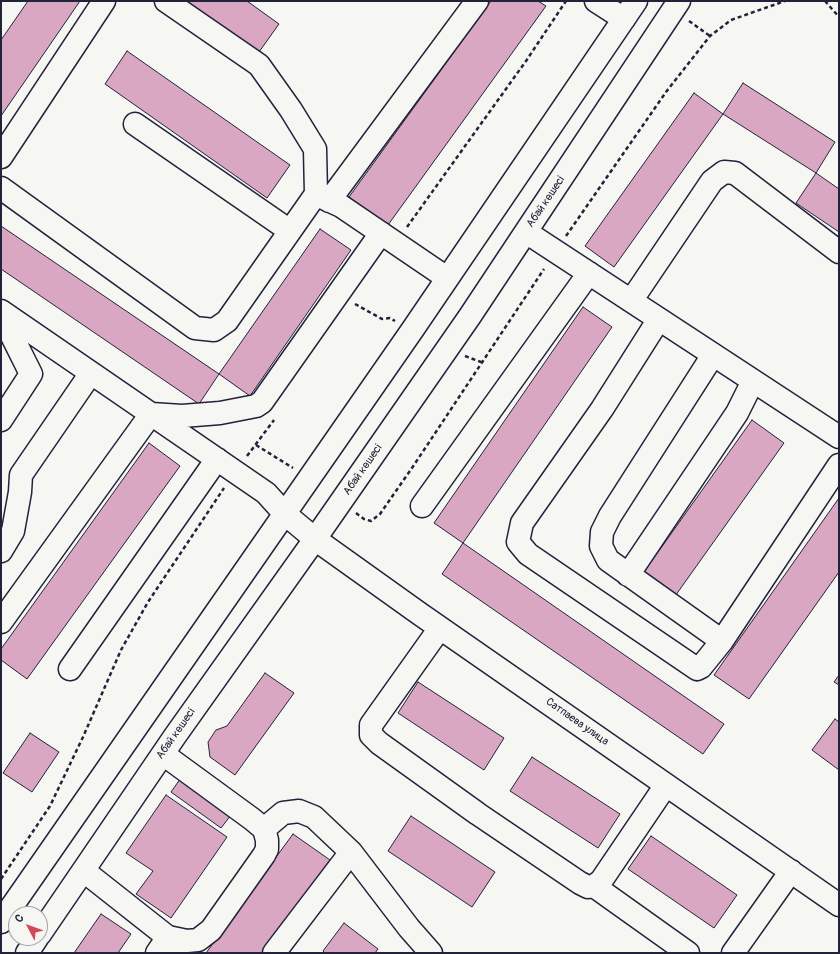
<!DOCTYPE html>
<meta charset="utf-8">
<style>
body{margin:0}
#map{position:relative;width:840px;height:954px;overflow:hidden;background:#f6f6f2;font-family:Pangolin,sans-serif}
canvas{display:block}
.frame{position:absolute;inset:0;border:2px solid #22223b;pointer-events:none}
.north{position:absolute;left:8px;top:906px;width:40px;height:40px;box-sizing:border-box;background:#f6f6f2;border:1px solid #a1a1a9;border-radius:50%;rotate:311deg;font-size:11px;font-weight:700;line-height:16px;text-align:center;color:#22223b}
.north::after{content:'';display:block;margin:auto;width:14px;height:18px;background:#d1495b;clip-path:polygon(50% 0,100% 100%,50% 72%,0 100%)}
</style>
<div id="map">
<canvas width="840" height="954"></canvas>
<div class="frame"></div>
<div class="north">С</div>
</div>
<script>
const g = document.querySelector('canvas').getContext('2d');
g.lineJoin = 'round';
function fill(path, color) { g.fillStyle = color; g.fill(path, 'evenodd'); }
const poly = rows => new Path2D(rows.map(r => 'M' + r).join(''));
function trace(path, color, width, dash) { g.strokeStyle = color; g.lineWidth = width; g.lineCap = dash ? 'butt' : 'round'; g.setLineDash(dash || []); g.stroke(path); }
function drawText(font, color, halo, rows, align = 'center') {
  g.font = font + ' Pangolin,sans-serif'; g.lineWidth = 4; g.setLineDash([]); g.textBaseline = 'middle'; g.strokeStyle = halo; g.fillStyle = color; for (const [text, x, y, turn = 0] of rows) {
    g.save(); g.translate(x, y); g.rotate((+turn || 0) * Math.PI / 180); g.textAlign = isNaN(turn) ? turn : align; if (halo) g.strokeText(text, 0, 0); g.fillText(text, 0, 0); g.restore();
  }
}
const building = poly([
 [28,1,80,1,1,116,1,40,28,1],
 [186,1,247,1,279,24,259,52,186,1],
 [491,1,538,1,546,6,388,225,349,197,491,1],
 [127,51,290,165,267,198,105,84,127,51],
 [743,83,835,142,816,173,723,114,743,83],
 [694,93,723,114,614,267,585,246,694,93],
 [816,173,839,189,839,232,796,203,816,173],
 [1,226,219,374,199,404,1,269,1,226],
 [320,229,351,250,250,396,219,374,320,229],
 [583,307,612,327,463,543,434,523,583,307],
 [752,420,784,443,673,599,641,576,752,420],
 [149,443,180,466,27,679,1,660,1,649,149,443],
 [839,498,839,572,749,699,714,675,839,498],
 [463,543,724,724,703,754,442,574,463,543],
 [265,673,294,693,235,775,210,757,208,742,216,730,227,726,265,673],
 [839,675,839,685,834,682,839,675],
 [418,682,504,738,484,770,398,713,418,682],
 [835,719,839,722,839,770,812,750,835,719],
 [30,733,59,752,32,792,3,773,30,733],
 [532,757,620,814,598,848,510,791,532,757],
 [183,775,234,811,221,828,171,792,183,775],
 [166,795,227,837,171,918,136,894,153,871,126,853,166,795],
 [411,816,495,872,472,907,388,851,411,816],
 [293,834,330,860,262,953,206,953,293,834],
 [651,836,737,895,714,928,628,869,651,836],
 [101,914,131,934,118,953,74,953,101,914],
 [344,923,378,949,375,953,325,953,323,951,344,923]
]);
fill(building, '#daa7c3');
trace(building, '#22223b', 1);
const minor = poly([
 [596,1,624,19],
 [135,124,290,231],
 [1,157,104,1],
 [1,188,195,328,214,330,227,321,316,194,315,149,291,110,259,65,166,1],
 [317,195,341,206,447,278],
 [329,201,477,1],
 [526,232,839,437],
 [631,301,712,181,724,172,735,173,839,252],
 [1,311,266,493,285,514,315,539,420,614,839,905],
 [1,314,31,374,1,420],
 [659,319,602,409,522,523,518,542,528,554,697,669,701,667,722,641,839,465],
 [713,355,610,516,602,532,601,546,608,560,722,641],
 [422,506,589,273],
 [1,551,13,531,20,492,21,475,91,373],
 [628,575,737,413,753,381],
 [1,622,151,414,182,416,220,413,256,406,262,402,381,233],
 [440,628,371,725,371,735,379,743,478,814,580,883,588,887,594,886,601,881,666,785],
 [70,669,217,459],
 [163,754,252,819,264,829,267,840,267,849,264,855,211,930,198,940,187,941,168,937],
 [264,829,283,813,299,811,314,817,351,852,409,928,431,953],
 [84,871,179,946],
 [594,886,688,953],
 [1,922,413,329,636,1],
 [40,934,175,736,315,539,470,316,679,1],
 [27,953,37,938],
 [157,953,168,937],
 [274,953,351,852],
 [733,953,791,871]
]);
trace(minor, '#22223b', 25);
trace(poly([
 [825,1,839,17],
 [689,21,710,36],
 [407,227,526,61,566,1],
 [566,236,666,92,710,36,731,20,785,1],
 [355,304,382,319,390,318,395,321],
 [465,356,481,362],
 [256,445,293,468],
 [247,456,274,420],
 [356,513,364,519,371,521,380,514,412,468,544,269],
 [1,879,50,806,83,737,121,650,148,602,224,488]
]), '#22223b', 2.5, [4, 3]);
trace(minor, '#f6f6f2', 22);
drawText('11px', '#22223b', '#f6f6f2', [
 ["Абай көшесі",546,202,-56],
 ["Абай көшесі",363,470,-55],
 ["Сатпаева улица",577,722,35],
 ["Абай көшесі",176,734,-55]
]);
</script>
